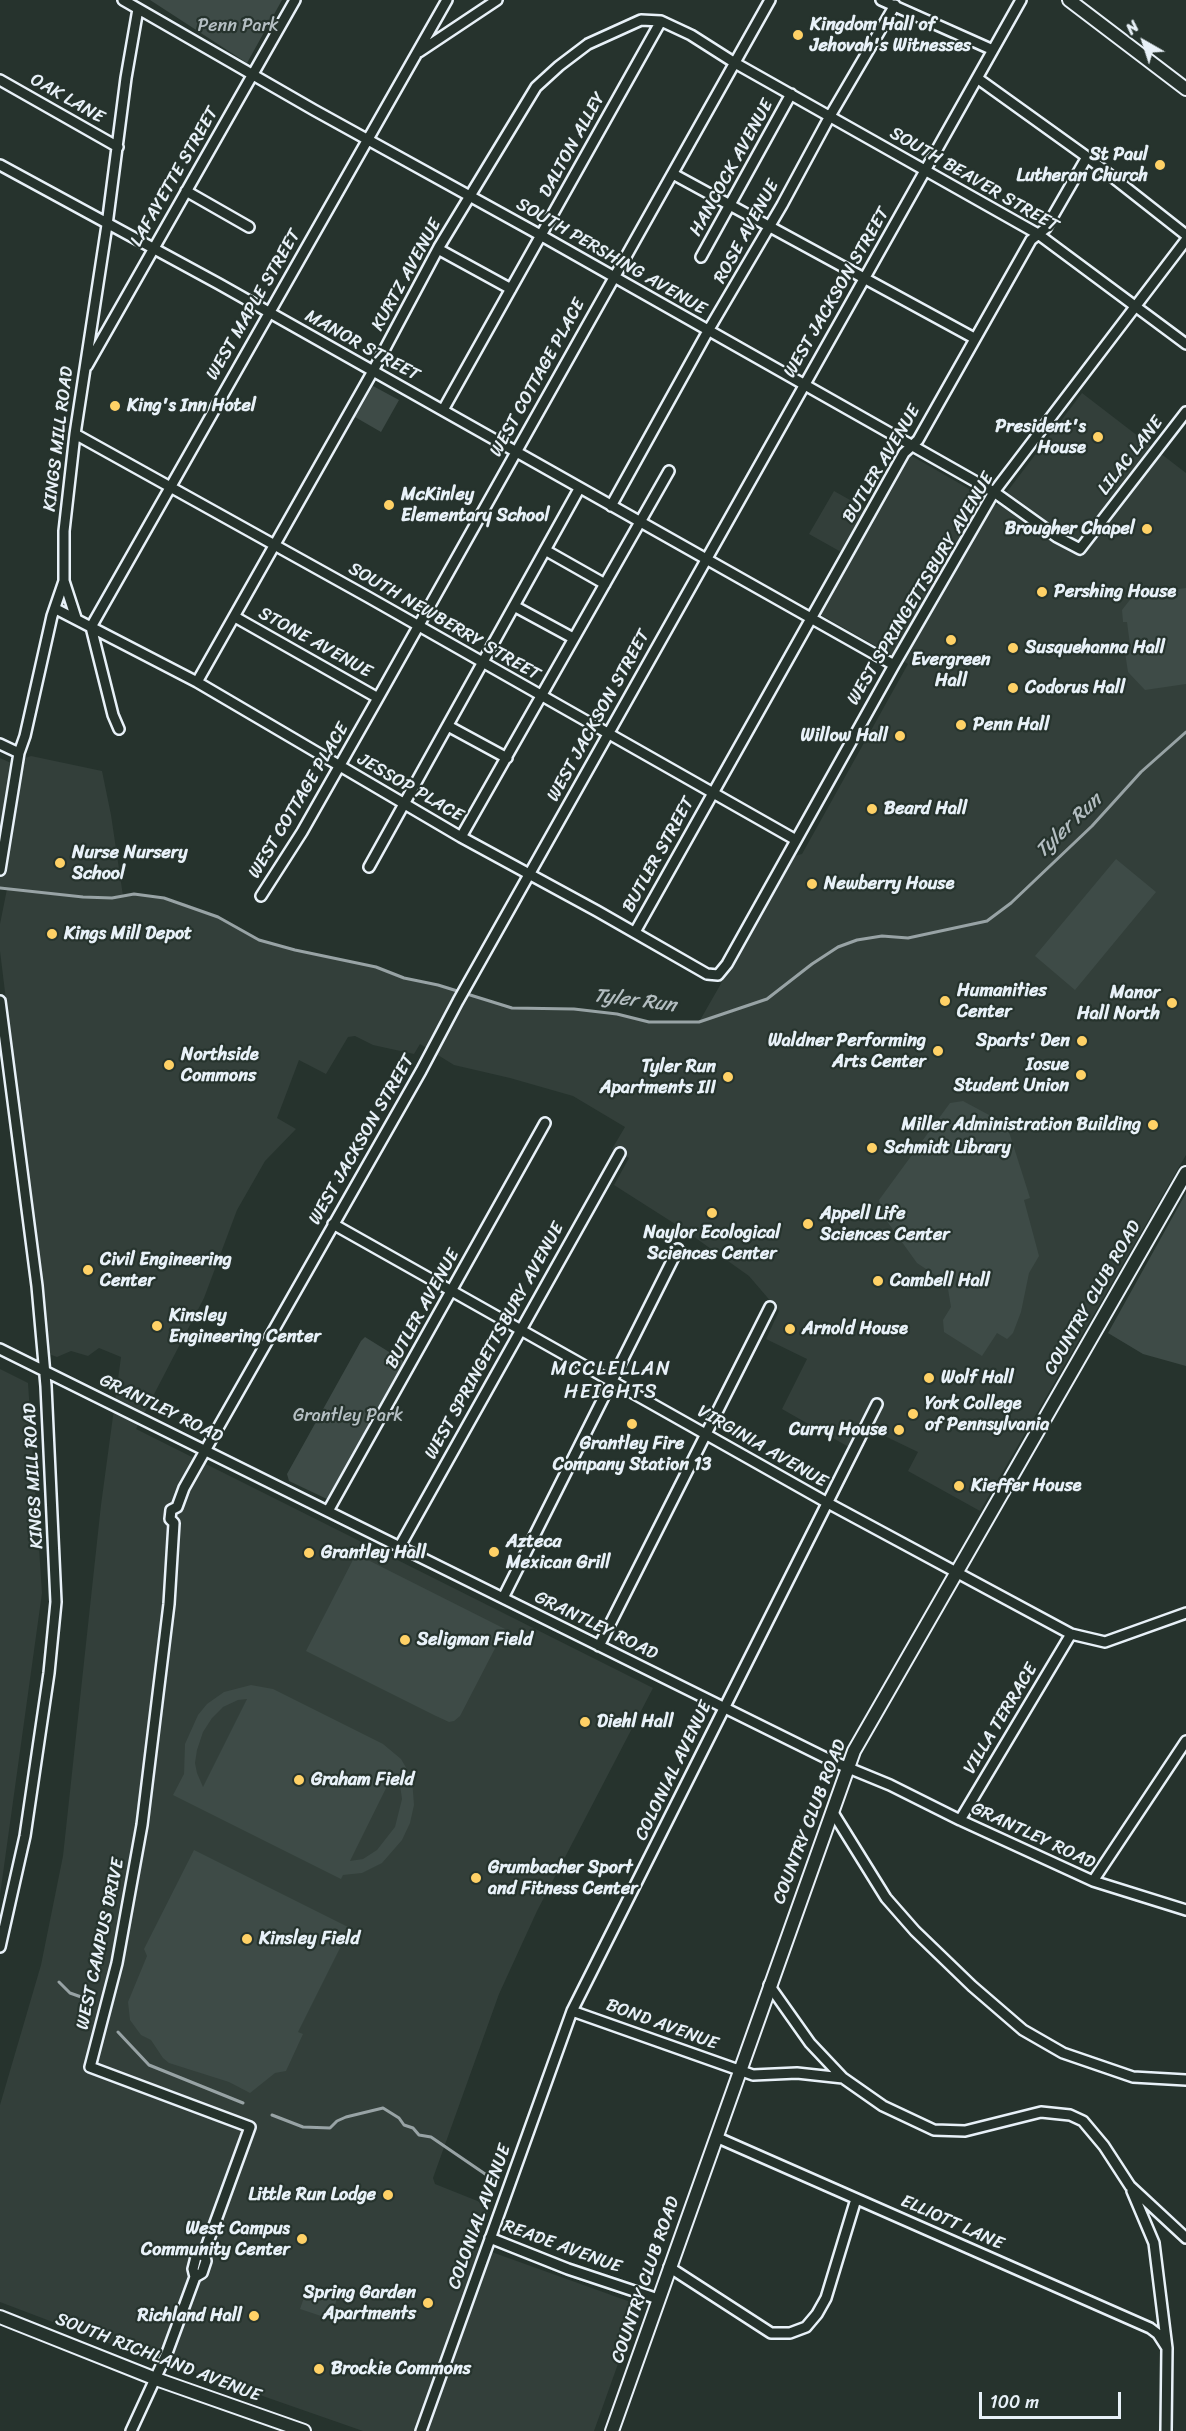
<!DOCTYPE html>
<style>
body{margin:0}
#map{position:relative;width:1186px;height:2431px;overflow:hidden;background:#26332d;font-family:Sriracha,sans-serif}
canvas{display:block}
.north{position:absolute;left:1114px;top:12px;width:60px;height:60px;-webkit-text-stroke:4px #26332d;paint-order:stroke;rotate:321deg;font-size:16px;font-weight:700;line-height:24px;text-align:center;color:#e8f1f8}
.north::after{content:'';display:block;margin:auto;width:21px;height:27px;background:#e8f1f8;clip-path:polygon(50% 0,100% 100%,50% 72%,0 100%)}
.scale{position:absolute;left:979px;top:2392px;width:142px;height:27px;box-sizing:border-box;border:3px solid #e8f1f8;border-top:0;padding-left:8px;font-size:18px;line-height:21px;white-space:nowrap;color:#e8f1f8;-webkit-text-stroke:4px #26332d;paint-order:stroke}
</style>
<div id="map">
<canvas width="1186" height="2431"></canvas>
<div class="north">N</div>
<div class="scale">100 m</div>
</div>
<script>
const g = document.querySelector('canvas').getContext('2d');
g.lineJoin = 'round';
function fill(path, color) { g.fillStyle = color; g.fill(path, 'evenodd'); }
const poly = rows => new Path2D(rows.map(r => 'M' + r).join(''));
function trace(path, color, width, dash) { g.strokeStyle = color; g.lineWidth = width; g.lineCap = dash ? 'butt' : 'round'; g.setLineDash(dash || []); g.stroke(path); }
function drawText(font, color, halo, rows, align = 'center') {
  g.font = font + ' Sriracha,sans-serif'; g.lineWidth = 4.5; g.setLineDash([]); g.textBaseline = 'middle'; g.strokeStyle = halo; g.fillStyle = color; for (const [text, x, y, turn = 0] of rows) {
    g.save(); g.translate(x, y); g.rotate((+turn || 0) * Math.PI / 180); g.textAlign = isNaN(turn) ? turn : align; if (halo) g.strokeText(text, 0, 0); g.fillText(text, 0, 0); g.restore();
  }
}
fill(poly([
 [1082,393,1186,473,1186,1155,980,1511,908,1471,918,1452,866,1427,854,1450,782,1409,807,1359,766,1339,779,1311,749,1276,683,1229,614,1185,629,1158,612,1149,625,1127,573,1096,510,1078,454,1065,420,1044,414,1054,373,1045,355,1036,348,1037,326,1074,299,1060,277,1118,296,1129,265,1161,237,1210,204,1298,136,1429,653,1688,537,1911,499,1994,433,2178,435,2184,490,2206,475,2246,639,2305,594,2431,363,2431,128,2349,116,2346,0,2302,0,2105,41,1965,63,1856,101,1505,121,1357,99,1348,88,1356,71,1351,57,1357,49,1354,0,951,0,924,7,889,0,888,0,758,11,763,31,756,102,771,111,815,123,896,134,894,184,903,218,917,259,940,295,950,376,967,404,978,438,985,512,1008,574,1009,618,1014,650,1022,699,1022,794,856,802,854,908,664,821,615,821,609,850,557,809,534,834,491,875,514,907,457,910,455,997,505],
 [0,1369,28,1383,42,1593,0,1895]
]), '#333f3a');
fill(poly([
 [150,0,282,0,247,63],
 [373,386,399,400,381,432,355,417],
 [1186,588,1186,684,1145,690,1128,672,1124,646,1130,645,1127,622,1123,622,1122,610,1136,592,1148,590,1149,593],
 [1116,859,1156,892,1075,990,1035,956],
 [963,1101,1004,1123,1010,1135,1030,1198,1024,1200,1039,1256,1029,1273,1021,1312,1013,1333,1007,1339,997,1333,982,1356,944,1332,943,1320,951,1307,947,1283,917,1263,881,1213,879,1200,950,1103],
 [1186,1193,1186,1366,1143,1354,1108,1333],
 [365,1337,402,1360,405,1366,329,1500,289,1481,287,1474,361,1341],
 [356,1554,505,1629,460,1716,454,1721,449,1722,436,1716,306,1651],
 [251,1685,273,1689,383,1744,401,1759,412,1778,414,1805,410,1823,402,1840,382,1863,362,1873,343,1875,341,1879,173,1795,184,1774,185,1744,198,1715,207,1704,224,1692],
 [247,1699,203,1787,197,1773,195,1763,197,1750,203,1732,212,1718,223,1707,238,1700],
 [394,1772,400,1785,402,1799,395,1827,377,1850,363,1859,350,1861],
 [194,1850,350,1928,298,2032,303,2034,286,2071,275,2073,250,2093,229,2082,169,2063,163,2058,151,2040,141,2035,130,2020,128,2002,147,1956,144,1949],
 [307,2289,337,2299,330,2319,300,2309]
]), '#3e4b47');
trace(poly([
 [0,888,83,897,112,898,134,894,164,898,218,917,259,940,295,950,376,967,404,978,438,985,512,1008,574,1009,617,1014,649,1022,699,1022,767,999,812,964,838,947,857,940,882,936,908,938,987,921,1011,903,1092,826,1141,772,1186,732],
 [59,1982,70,1993,84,1998,91,2013],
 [118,2032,149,2065,243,2103],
 [272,2115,303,2127,330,2128,337,2121,346,2117,383,2108,399,2118,404,2125,413,2128,419,2135,431,2137,491,2178,496,2177]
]), '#98a3a5', 3);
const minor = poly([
 [123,0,314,110,542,236,994,492,1057,537,1080,549,1186,412],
 [881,0,993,50],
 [419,52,497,0],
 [977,78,1087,157,1186,235],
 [0,80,118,147],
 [0,165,219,284,894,665],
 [673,174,974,338],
 [186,191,249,227],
 [438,249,511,289],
 [701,257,791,94],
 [87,366,295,0],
 [443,410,661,21],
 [75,434,368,597,796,840],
 [611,506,708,331,782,205,830,116,895,5],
 [545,550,605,584],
 [64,581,76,618],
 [514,606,573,638],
 [56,609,197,682,461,837,597,911,707,974,718,975,727,964,894,665,994,492,1186,240],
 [235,617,378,698],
 [197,682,373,371,439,247,536,87,559,66,588,44,641,20,661,21,691,35,735,63,1038,234,1186,344],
 [448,726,507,758],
 [119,729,113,715,91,627,447,0],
 [0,744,19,753],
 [461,837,669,471],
 [369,867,579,489],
 [0,870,19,753,25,736,52,616,64,581,64,531,75,434,107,225,126,78,138,9],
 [261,896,302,832,378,698,770,0],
 [635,932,904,453,918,440,1031,240,1046,228,1087,157],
 [0,1001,37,1286,46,1386,56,1602,49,1673,25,1836,0,1947],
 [333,1224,826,1502,1071,1634,1105,1642,1186,1613],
 [0,1349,834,1762,890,1785,960,1820,1093,1881,1186,1910],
 [328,1511,545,1123],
 [400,1546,620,1153],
 [503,1598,678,1249],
 [599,1646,770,1307],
 [832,1811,886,1898,915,1931,972,1986,1023,2030,1063,2053,1133,2077,1186,2080],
 [960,1820,1071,1634],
 [1093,1881,1186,1741],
 [769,1985,810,2043,843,2078],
 [572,2011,753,2075,797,2073,843,2078,883,2106,934,2130,965,2131,1041,2112,1070,2115,1083,2121,1104,2146,1130,2186,1186,2238],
 [716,2137,1150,2328,1158,2334,1167,2348],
 [1132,2191,1154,2243,1167,2348,1166,2431],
 [490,2238,568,2269,658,2299],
 [669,2267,771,2333,790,2333,806,2327,817,2314,826,2298,856,2199],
 [195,2277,193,2269,196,2257,204,2253],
 [131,2431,167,2353,195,2277,202,2273,206,2261,204,2253,250,2127,90,2067,117,1963,142,1825,169,1604,174,1523,170,1519,171,1510,177,1507,184,1488,206,1449,421,1071,458,1001,1021,0],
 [421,2431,572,2011,877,1404]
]);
const major = poly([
 [1069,0,1186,89],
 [0,2317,156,2379,304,2431],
 [612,2431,854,1751,1186,1173]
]);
trace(minor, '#e8f1f8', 14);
trace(major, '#e8f1f8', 16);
trace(minor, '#26332d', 9);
trace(major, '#26332d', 12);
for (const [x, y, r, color] of [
 [798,35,6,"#ffd166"],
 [1160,165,6,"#ffd166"],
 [115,406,6,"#ffd166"],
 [1098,437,6,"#ffd166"],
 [389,505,6,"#ffd166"],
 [1147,529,6,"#ffd166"],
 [1042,592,6,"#ffd166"],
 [951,640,6,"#ffd166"],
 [1013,648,6,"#ffd166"],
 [1013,688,6,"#ffd166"],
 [961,725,6,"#ffd166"],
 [900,736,6,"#ffd166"],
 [872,809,6,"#ffd166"],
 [60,863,6,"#ffd166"],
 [812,884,6,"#ffd166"],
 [52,934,6,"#ffd166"],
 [945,1001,6,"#ffd166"],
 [1172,1003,6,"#ffd166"],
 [1082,1041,6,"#ffd166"],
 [938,1051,6,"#ffd166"],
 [169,1065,6,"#ffd166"],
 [1081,1075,6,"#ffd166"],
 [728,1077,6,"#ffd166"],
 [1153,1125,6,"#ffd166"],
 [872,1148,6,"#ffd166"],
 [712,1213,6,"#ffd166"],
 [808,1224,6,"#ffd166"],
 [88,1270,6,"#ffd166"],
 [878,1281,6,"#ffd166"],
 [157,1326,6,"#ffd166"],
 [790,1329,6,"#ffd166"],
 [929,1378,6,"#ffd166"],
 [913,1414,6,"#ffd166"],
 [632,1424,6,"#ffd166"],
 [899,1430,6,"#ffd166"],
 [959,1486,6,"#ffd166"],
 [494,1552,6,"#ffd166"],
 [309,1553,6,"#ffd166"],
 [405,1640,6,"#ffd166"],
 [585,1722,6,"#ffd166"],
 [299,1780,6,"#ffd166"],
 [476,1878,6,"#ffd166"],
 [247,1939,6,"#ffd166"],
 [388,2195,6,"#ffd166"],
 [302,2239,6,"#ffd166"],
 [428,2303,6,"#ffd166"],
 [254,2316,6,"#ffd166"],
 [319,2369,6,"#ffd166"]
]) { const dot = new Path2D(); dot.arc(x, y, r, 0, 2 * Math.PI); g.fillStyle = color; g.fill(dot); trace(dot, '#26332d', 2); }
drawText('bold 18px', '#e8f1f8', '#26332d', [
 ["Kingdom Hall of",810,25],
 ["Jehovah's Witnesses",810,46],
 ["St Paul",1148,155,"right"],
 ["Lutheran Church",1148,176,"right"],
 ["King's Inn Hotel",127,406],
 ["President's",1086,427,"right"],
 ["House",1086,448,"right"],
 ["McKinley",401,495],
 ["Elementary School",401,516],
 ["Brougher Chapel",1135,529,"right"],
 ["Pershing House",1054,592],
 ["Susquehanna Hall",1025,648],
 ["Evergreen",951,660,"center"],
 ["Hall",951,681,"center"],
 ["Codorus Hall",1025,688],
 ["Penn Hall",973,725],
 ["Willow Hall",888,736,"right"],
 ["Beard Hall",884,809],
 ["Nurse Nursery",72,853],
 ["School",72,874],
 ["Newberry House",824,884],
 ["Kings Mill Depot",64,934],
 ["Humanities",957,991],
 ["Center",957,1012],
 ["Manor",1160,993,"right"],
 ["Hall North",1160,1014,"right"],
 ["Waldner Performing",926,1041,"right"],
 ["Arts Center",926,1062,"right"],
 ["Sparts' Den",1070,1041,"right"],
 ["Northside",181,1055],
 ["Commons",181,1076],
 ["Iosue",1069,1065,"right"],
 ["Student Union",1069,1086,"right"],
 ["Tyler Run",716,1067,"right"],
 ["Apartments III",716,1088,"right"],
 ["Miller Administration Building",1141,1125,"right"],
 ["Schmidt Library",884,1148],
 ["Appell Life",820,1214],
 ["Sciences Center",820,1235],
 ["Naylor Ecological",712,1233,"center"],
 ["Sciences Center",712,1254,"center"],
 ["Civil Engineering",100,1260],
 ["Center",100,1281],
 ["Cambell Hall",890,1281],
 ["Kinsley",169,1316],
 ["Engineering Center",169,1337],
 ["Arnold House",802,1329],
 ["Wolf Hall",941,1378],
 ["York College",925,1404],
 ["of Pennsylvania",925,1425],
 ["Curry House",887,1430,"right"],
 ["Grantley Fire",632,1444,"center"],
 ["Company Station 13",632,1465,"center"],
 ["Kieffer House",971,1486],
 ["Azteca",506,1542],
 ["Mexican Grill",506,1563],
 ["Grantley Hall",321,1553],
 ["Seligman Field",417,1640],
 ["Diehl Hall",597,1722],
 ["Graham Field",311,1780],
 ["Grumbacher Sport",488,1868],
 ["and Fitness Center",488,1889],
 ["Kinsley Field",259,1939],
 ["Little Run Lodge",376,2195,"right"],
 ["West Campus",290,2229,"right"],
 ["Community Center",290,2250,"right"],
 ["Spring Garden",416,2293,"right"],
 ["Apartments",416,2314,"right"],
 ["Richland Hall",242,2316,"right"],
 ["Brockie Commons",331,2369]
], 'left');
drawText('18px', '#b5bfc3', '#26332d', [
 ["Penn Park",238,26],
 ["Grantley Park",348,1416]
]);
drawText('18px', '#e8f1f8', '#26332d', [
 ["OAK LANE",67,99,30],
 ["DALTON ALLEY",573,145,-61],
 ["HANCOCK AVENUE",732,168,-61],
 ["LAFAYETTE STREET",175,177,-60],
 ["SOUTH BEAVER STREET",974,180,30],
 ["ROSE AVENUE",747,232,-61],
 ["SOUTH PERSHING AVENUE",611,257,30],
 ["KURTZ AVENUE",407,275,-61],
 ["WEST JACKSON STREET",837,293,-60],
 ["WEST MAPLE STREET",254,305,-60],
 ["MANOR STREET",362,346,29],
 ["WEST COTTAGE PLACE",538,378,-61],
 ["KINGS MILL ROAD",59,439,-83],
 ["LILAC LANE",1131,456,-52],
 ["BUTLER AVENUE",882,464,-59],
 ["WEST SPRINGETTSBURY AVENUE",921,589,-59],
 ["SOUTH NEWBERRY STREET",444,622,30],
 ["STONE AVENUE",315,643,29],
 ["WEST JACKSON STREET",599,716,-61],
 ["JESSOP PLACE",410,788,30],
 ["WEST COTTAGE PLACE",299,801,-59],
 ["BUTLER STREET",659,855,-61],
 ["WEST JACKSON STREET",362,1140,-60],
 ["COUNTRY CLUB ROAD",1093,1298,-60],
 ["BUTLER AVENUE",423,1309,-61],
 ["WEST SPRINGETTSBURY AVENUE",495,1341,-61],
 ["GRANTLEY ROAD",161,1409,26],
 ["VIRGINIA AVENUE",762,1447,30],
 ["KINGS MILL ROAD",34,1476,-93],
 ["GRANTLEY ROAD",596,1626,26],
 ["VILLA TERRACE",1001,1719,-59],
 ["COLONIAL AVENUE",674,1771,-64],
 ["COUNTRY CLUB ROAD",810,1822,-69],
 ["GRANTLEY ROAD",1033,1836,25],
 ["WEST CAMPUS DRIVE",101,1944,-78],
 ["BOND AVENUE",662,2025,20],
 ["COLONIAL AVENUE",480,2217,-70],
 ["ELLIOTT LANE",952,2223,24],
 ["READE AVENUE",562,2247,20],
 ["COUNTRY CLUB ROAD",646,2280,-71],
 ["SOUTH RICHLAND AVENUE",158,2358,21]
]);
drawText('italic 20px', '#b3bdc0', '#26332d', [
 ["Tyler Run",1069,826,-44],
 ["Tyler Run",635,1001,7]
]);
g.letterSpacing = '1.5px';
drawText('20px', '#e8f1f8', '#26332d', [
 ["MCCLELLAN",611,1370],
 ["HEIGHTS",611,1393]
]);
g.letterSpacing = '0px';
</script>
